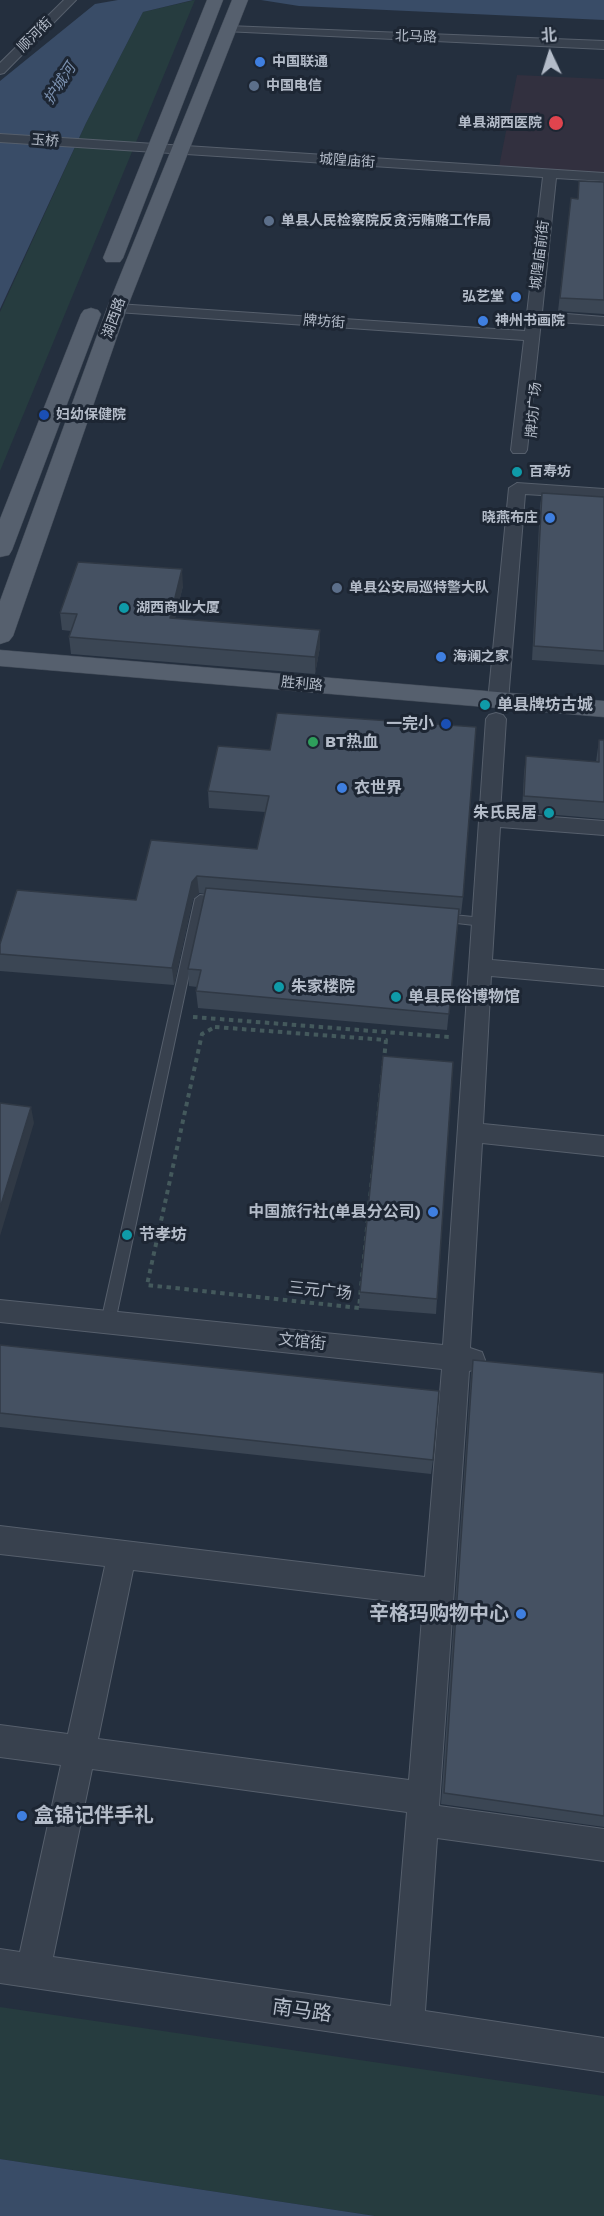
<!DOCTYPE html>
<meta charset="utf-8">
<style>
body{margin:0}
#map{position:relative;width:604px;height:2216px;overflow:hidden;background:#242f3e;font-family:"Work Sans","Noto Sans SC",sans-serif}
canvas{display:block}
.north{position:absolute;left:520px;top:24px;width:60px;height:60px;-webkit-text-stroke:4px #1d2633;paint-order:stroke;rotate:356deg;font-size:16px;font-weight:700;line-height:24px;text-align:center;color:#b4bcc9}
.north::after{content:'';display:block;margin:auto;width:21px;height:27px;background:#b4bcc9;clip-path:polygon(50% 0,100% 100%,50% 72%,0 100%)}
</style>
<div id="map">
<canvas width="604" height="2216"></canvas>
<div class="north">北</div>
</div>
<script>
const g = document.querySelector('canvas').getContext('2d');
g.lineJoin = 'round';
function fill(path, color) { g.fillStyle = color; g.fill(path, 'evenodd'); }
const poly = rows => new Path2D(rows.map(r => 'M' + r).join(''));
function trace(path, color, width, dash) { g.strokeStyle = color; g.lineWidth = width; g.lineCap = dash ? 'butt' : 'round'; g.setLineDash(dash || []); g.stroke(path); }
function drawText(font, color, halo, rows, align = 'center') {
  g.font = font + ' "Work Sans","Noto Sans SC",sans-serif'; g.lineWidth = 6; g.setLineDash([]); g.textBaseline = 'middle'; g.strokeStyle = halo; g.fillStyle = color; for (const [text, x, y, turn = 0] of rows) {
    g.save(); g.translate(x, y); g.rotate((+turn || 0) * Math.PI / 180); g.textAlign = isNaN(turn) ? turn : align; if (halo) g.strokeText(text, 0, 0); g.fillText(text, 0, 0); g.restore();
  }
}
fill(poly([
 [517,75,604,79,604,173,499,167]
]), '#32303f');
fill(poly([
 [195,0,134,147,0,471,0,312,86,123,143,12],
 [0,2007,604,2096,604,2216,375,2216,0,2159]
]), '#263c3f');
fill(poly([
 [118,0,193,0,143,12,86,123,0,309,0,81,95,4],
 [261,0,604,0,604,20,299,6],
 [0,2159,375,2216,0,2216]
]), '#394c67');
const lane = poly([
 [200,895,219,897,224,901,219,905,204,903,115,1322,113,1326,108,1328,103,1326,101,1322,195,899,200,895],
 [443,914,483,918,488,922,483,926,439,921,438,918,443,914]
]);
const street = poly([
 [64,0,76,0,4,73,0,74,0,63,64,0],
 [228,26,604,41,604,49,224,31,224,27,228,26],
 [0,134,604,173,604,181,556,178,542,312,604,317,604,325,541,321,527,450,525,453,513,453,511,450,524,340,117,312,110,308,117,304,525,331,543,177,0,142,0,134],
 [517,483,604,489,604,499,525,494,508,701,505,705,498,707,491,705,488,701,509,488,517,483],
 [496,713,503,715,506,719,500,813,604,821,604,835,500,827,492,960,604,970,604,986,491,976,483,1124,604,1136,604,1156,482,1143,470,1348,482,1352,485,1360,482,1368,469,1371,439,1806,604,1829,604,1861,437,1838,425,2011,604,2038,604,2072,0,1983,0,1949,20,1952,61,1765,0,1757,0,1725,68,1734,105,1566,0,1554,0,1526,425,1577,442,1369,0,1322,0,1300,443,1345,486,719,489,715,496,713],
 [133,1570,423,1605,409,1780,98,1739,133,1570],
 [92,1769,407,1812,391,2006,53,1957,92,1769]
]);
const primary = poly([
 [207,0,223,0,123,258,120,262,106,262,103,258,207,0],
 [232,0,248,0,127,308,13,636,9,641,0,644,0,601,107,308,232,0],
 [91,308,98,310,101,314,12,550,9,555,0,557,0,519,81,314,84,310,91,308],
 [0,650,604,701,604,717,0,666,0,650]
]);
trace(lane, '#565f6c', 2);
trace(street, '#565f6c', 2);
trace(primary, '#414a57', 1);
trace(poly([
 [193,1017,449,1037],
 [215,1027,386,1040,359,1308,147,1285,202,1034,215,1027]
]), '#44595c', 4, [4.5, 4.5]);
fill(lane, '#38414e');
fill(street, '#38414e');
fill(primary, '#56606e');
fill(poly([
 [604,182,604,314,558,311,571,198,577,199],
 [542,493,604,497,604,665,532,660,540,506],
 [183,586,175,618,320,647,315,674,71,654,69,637,71,631,62,630,60,613],
 [599,740,604,740,604,819,522,812,524,773,526,756,596,762],
 [218,746,463,897,461,914,459,914,447,1030,198,1008,196,991,197,987,189,986,188,969,205,894,199,893,193,899,174,985,0,971,0,944,136,900,257,849,265,812,209,808,208,791],
 [360,1292,437,1299,436,1314,359,1308],
 [0,1345,433,1460,431,1474,0,1427],
 [473,1360,604,1373,604,1827,441,1804,471,1374]
]), '#3b4654');
fill(poly([
 [182,569,183,586,171,635,170,618],
 [320,630,320,647,315,674,315,657],
 [197,876,199,893,193,899,174,985,172,968,192,882],
 [31,1107,34,1123,0,1236,0,1208]
]), '#303945');
const building = poly([
 [579,181,604,182,604,300,560,298,571,198,578,199,579,181],
 [542,493,604,497,604,651,534,646,542,493],
 [78,562,182,569,170,618,320,630,315,657,69,637,77,614,60,613,78,562],
 [277,713,476,727,463,897,197,876,192,882,172,968,0,954,0,944,17,890,136,900,151,840,257,849,269,796,208,791,218,746,270,750,277,713],
 [599,740,604,740,604,802,524,796,526,756,599,762,599,740],
 [206,888,459,909,449,1014,196,991,201,970,188,969,206,888],
 [383,1056,453,1062,437,1299,360,1292,383,1056],
 [0,1103,31,1107,0,1208,0,1103],
 [0,1345,439,1391,433,1460,0,1413,0,1345],
 [473,1360,604,1373,604,1816,444,1793,473,1360]
]);
fill(building, '#455162');
trace(building, '#303945', 1.5);
for (const [x, y, r, color] of [
 [260,62,6,"#3f7fe0"],
 [254,86,6,"#5c6f8a"],
 [556,123,8,"#e0444e"],
 [269,221,6,"#5c6f8a"],
 [516,297,6,"#3f7fe0"],
 [483,321,6,"#3f7fe0"],
 [44,415,6,"#1a4fb4"],
 [517,472,6,"#0f9aa8"],
 [550,518,6,"#3f7fe0"],
 [337,588,6,"#5c6f8a"],
 [124,608,6,"#0f9aa8"],
 [441,657,6,"#3f7fe0"],
 [485,705,6,"#0f9aa8"],
 [446,724,6,"#1a4fb4"],
 [313,742,6,"#2e9e5b"],
 [342,788,6,"#3f7fe0"],
 [549,813,6,"#0f9aa8"],
 [279,987,6,"#0f9aa8"],
 [396,997,6,"#0f9aa8"],
 [433,1212,6,"#3f7fe0"],
 [127,1235,6,"#0f9aa8"],
 [521,1614,6,"#3f7fe0"],
 [22,1816,6,"#3f7fe0"]
]) { const dot = new Path2D(); dot.arc(x, y, r, 0, 2 * Math.PI); g.fillStyle = color; g.fill(dot); trace(dot, '#1d2633', 2); }
drawText('14px', '#b4bcc9', '#1d2633', [
 ["顺河街",35,35,-45],
 ["北马路",416,37,2],
 ["玉桥",45,141,4],
 ["城隍庙街",347,161,4],
 ["城隍庙前街",540,255,-83],
 ["湖西路",114,318,-70],
 ["牌坊街",324,322,4],
 ["牌坊广场",534,410,-85],
 ["胜利路",302,684,5]
]);
drawText('bold 14px', '#b4bcc9', '#1d2633', [
 ["中国联通",272,62],
 ["中国电信",266,86],
 ["单县湖西医院",542,123,"right"],
 ["单县人民检察院反贪污贿赂工作局",281,221],
 ["弘艺堂",504,297,"right"],
 ["神州书画院",495,321],
 ["妇幼保健院",56,415],
 ["百寿坊",529,472],
 ["晓燕布庄",538,518,"right"],
 ["单县公安局巡特警大队",349,588],
 ["湖西商业大厦",136,608],
 ["海澜之家",453,657]
], 'left');
drawText('italic 15px', '#7c92b1', '#1d2633', [
 ["护城河",60,84,-57]
]);
drawText('bold 16px', '#b4bcc9', '#1d2633', [
 ["单县牌坊古城",497,705],
 ["一完小",434,724,"right"],
 ["BT热血",325,742],
 ["衣世界",354,788],
 ["朱氏民居",537,813,"right"],
 ["朱家楼院",291,987],
 ["单县民俗博物馆",408,997],
 ["中国旅行社(单县分公司)",421,1212,"right"],
 ["节孝坊",139,1235]
], 'left');
drawText('16px', '#b4bcc9', '#1d2633', [
 ["三元广场",320,1291,6],
 ["文馆街",302,1342,6]
]);
drawText('bold 20px', '#b4bcc9', '#1d2633', [
 ["辛格玛购物中心",509,1614],
 ["盒锦记伴手礼",34,1816,"left"]
], 'right');
drawText('20px', '#b4bcc9', '#1d2633', [
 ["南马路",302,2011,8]
]);
</script>
